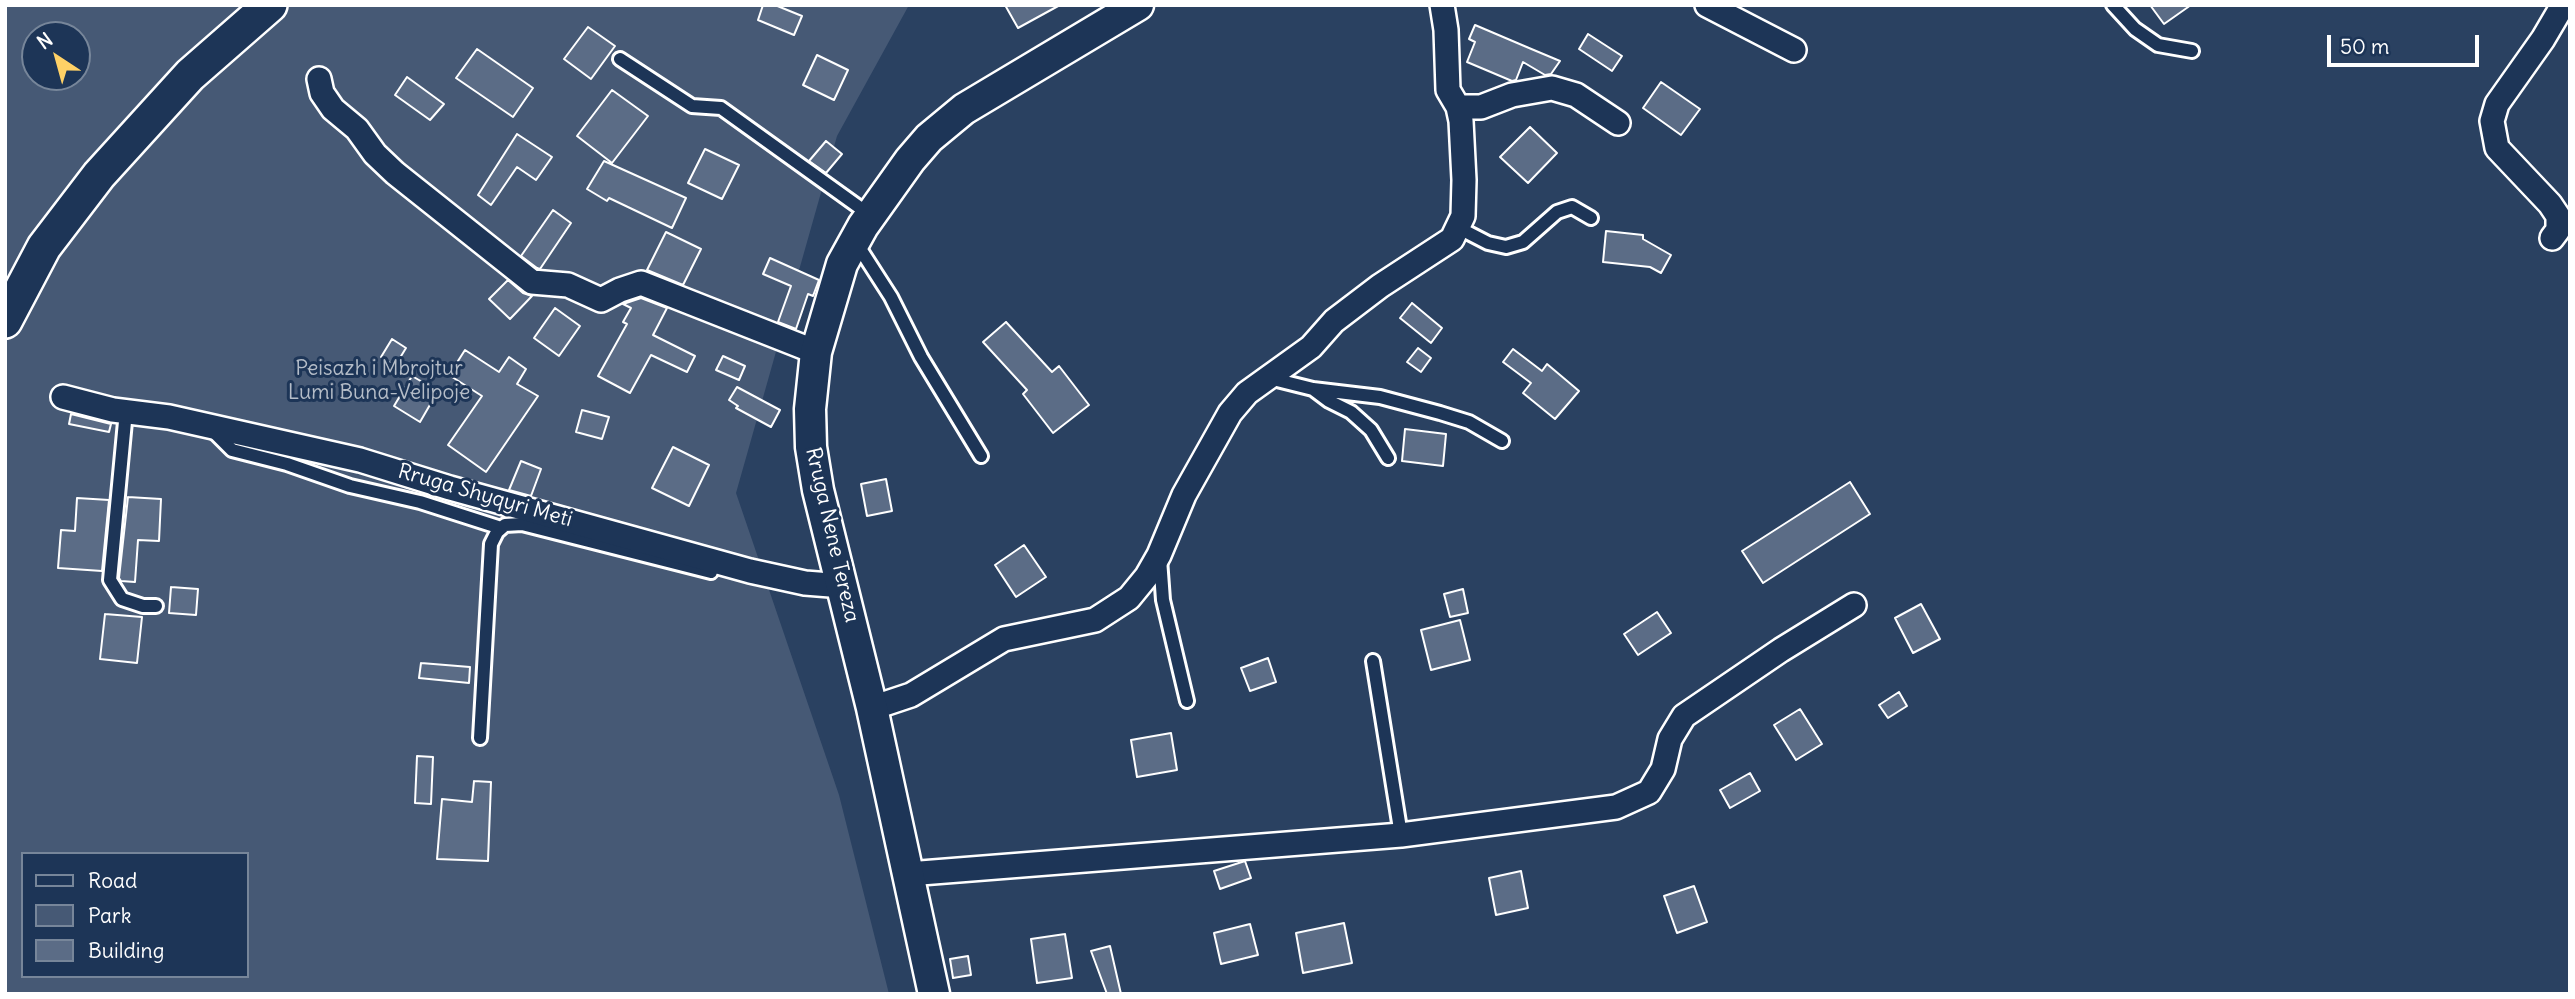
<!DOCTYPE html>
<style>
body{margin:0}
#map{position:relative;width:2575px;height:999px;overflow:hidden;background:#2a4161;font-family:Delius,sans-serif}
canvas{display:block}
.frame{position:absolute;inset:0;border:7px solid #fff;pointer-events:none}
.legend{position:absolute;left:21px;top:852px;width:228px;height:126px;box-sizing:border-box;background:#1d3557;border:2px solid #77869a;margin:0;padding:9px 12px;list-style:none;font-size:21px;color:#fff}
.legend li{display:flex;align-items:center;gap:14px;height:35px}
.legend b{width:35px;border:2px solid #77869a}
.north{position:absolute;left:21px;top:21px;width:70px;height:70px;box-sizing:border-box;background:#1d3557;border:2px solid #77869a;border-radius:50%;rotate:324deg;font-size:19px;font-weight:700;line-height:28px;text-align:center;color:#fff}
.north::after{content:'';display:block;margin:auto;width:24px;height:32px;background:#ffd166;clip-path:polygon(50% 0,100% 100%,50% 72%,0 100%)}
.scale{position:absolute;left:2327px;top:35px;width:152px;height:32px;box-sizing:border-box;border:4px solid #fff;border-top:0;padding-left:9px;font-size:21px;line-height:24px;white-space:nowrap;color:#fff;-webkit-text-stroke:5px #1d3557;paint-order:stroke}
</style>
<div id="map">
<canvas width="2575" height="999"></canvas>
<div class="frame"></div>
<ul class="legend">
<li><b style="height:9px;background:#1d3557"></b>Road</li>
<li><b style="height:19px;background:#465975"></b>Park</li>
<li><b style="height:19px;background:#5b6c86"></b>Building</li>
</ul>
<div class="north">N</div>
<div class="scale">50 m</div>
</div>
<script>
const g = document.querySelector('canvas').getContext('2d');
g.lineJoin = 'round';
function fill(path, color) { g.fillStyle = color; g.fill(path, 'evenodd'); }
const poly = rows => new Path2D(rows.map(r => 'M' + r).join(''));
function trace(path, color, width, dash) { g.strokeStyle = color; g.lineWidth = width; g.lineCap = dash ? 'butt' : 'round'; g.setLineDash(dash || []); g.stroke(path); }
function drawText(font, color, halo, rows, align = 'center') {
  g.font = font + ' Delius,sans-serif'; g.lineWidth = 6; g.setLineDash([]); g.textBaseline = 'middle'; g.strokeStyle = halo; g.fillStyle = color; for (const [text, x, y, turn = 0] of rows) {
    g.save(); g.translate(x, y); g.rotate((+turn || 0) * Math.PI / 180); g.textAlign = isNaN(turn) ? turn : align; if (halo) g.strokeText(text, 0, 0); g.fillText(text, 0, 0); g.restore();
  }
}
fill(poly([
 [5,5,909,5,837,136,736,493,839,795,889,994,5,994],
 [35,35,77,35,77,77,35,77],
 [23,854,247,854,247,976,23,976]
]), '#465975');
const building = poly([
 [763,5,775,5,802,16,794,35,758,20,763,5],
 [1005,5,1060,5,1018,28,1005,5],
 [2150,5,2191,5,2164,24,2150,5],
 [1475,25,1529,48,1560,61,1551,74,1545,75,1523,62,1516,80,1512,81,1467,62,1475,42,1469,39,1475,25],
 [588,27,615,46,591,79,564,59,588,27],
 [1588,34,1622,56,1612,71,1579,49,1588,34],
 [477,49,533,88,513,117,456,78,477,49],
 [817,55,848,70,834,100,803,85,817,55],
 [407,77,444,104,430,120,395,95,407,77],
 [1661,82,1700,109,1681,135,1643,108,1661,82],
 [612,90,648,116,612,163,577,136,612,90],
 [1530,127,1557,153,1528,183,1500,157,1530,127],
 [517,134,552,157,536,180,517,167,491,205,478,195,517,134],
 [826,141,842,154,826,173,809,161,826,141],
 [705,149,739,165,722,199,688,183,705,149],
 [604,161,686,198,672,228,609,198,607,201,587,189,604,161],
 [553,210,571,223,540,269,537,268,521,256,553,210],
 [1606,231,1643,235,1643,239,1671,255,1661,273,1650,267,1603,262,1606,231],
 [666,232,701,249,683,285,647,270,666,232],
 [770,258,819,280,813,296,808,294,796,329,778,322,791,286,763,274,770,258],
 [508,280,523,293,532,296,510,319,489,299,508,280],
 [641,298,667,308,653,335,695,356,687,372,651,355,630,393,598,376,627,324,623,322,631,308,623,304,641,298],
 [1412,303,1442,328,1431,343,1400,318,1412,303],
 [555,308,580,326,559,356,534,338,555,308],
 [1006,322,1052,372,1059,366,1089,405,1053,433,1023,394,1027,390,983,342,1006,322],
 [392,339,406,348,395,366,381,357,392,339],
 [1418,348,1431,358,1421,372,1407,362,1418,348],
 [1513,349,1542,371,1547,364,1579,391,1555,419,1523,393,1531,383,1503,362,1513,349],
 [465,350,499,372,509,357,526,369,517,384,538,396,486,472,448,445,482,396,449,375,465,350],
 [723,356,745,366,739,380,716,370,723,356],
 [412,376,438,391,420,422,394,406,412,376],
 [737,387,780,410,771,427,736,408,738,406,729,400,737,387],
 [582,410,609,417,602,439,576,432,582,410],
 [71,414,111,424,109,432,69,424,71,414],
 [1405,429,1446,434,1443,466,1402,461,1405,429],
 [673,447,709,465,689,506,652,488,673,447],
 [521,461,541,469,531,496,509,490,521,461],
 [886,479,892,511,867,516,861,484,886,479],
 [1850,482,1870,514,1763,583,1742,551,1850,482],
 [128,497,161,499,159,541,138,540,135,582,121,581,119,578,128,497],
 [77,498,109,500,102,571,58,568,61,530,75,531,77,498],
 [1024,545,1046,577,1016,597,995,565,1024,545],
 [171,587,198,589,196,615,169,613,171,587],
 [1463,589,1468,613,1450,617,1444,594,1463,589],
 [1921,604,1940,639,1913,653,1895,618,1921,604],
 [1657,612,1671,633,1638,655,1624,634,1657,612],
 [105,614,142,617,137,663,100,659,105,614],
 [1460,620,1470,660,1431,670,1421,630,1460,620],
 [1268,658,1276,682,1250,691,1241,668,1268,658],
 [421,663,470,667,469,683,419,678,421,663],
 [1899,692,1907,706,1888,718,1879,705,1899,692],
 [1800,709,1822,744,1796,760,1774,725,1800,709],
 [1171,733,1177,770,1137,777,1131,740,1171,733],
 [417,756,433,757,431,804,415,803,417,756],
 [1750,773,1760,791,1730,808,1720,790,1750,773],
 [474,781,491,782,488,861,437,859,442,799,472,802,474,781],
 [1245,861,1251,878,1220,889,1214,871,1245,861],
 [1521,871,1528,908,1496,915,1489,878,1521,871],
 [1694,886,1707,922,1677,933,1664,896,1694,886],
 [1344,923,1352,963,1303,973,1296,933,1344,923],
 [1250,924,1258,955,1221,964,1214,933,1250,924],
 [1065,934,1072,978,1037,983,1031,939,1065,934],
 [1110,946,1121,994,1107,994,1091,951,1110,946],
 [968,956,971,975,953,978,950,959,968,956]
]);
fill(building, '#5b6c86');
trace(building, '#fff', 2);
const service = poly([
 [2113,5,2135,29,2158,45,2192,51],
 [620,59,692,106,721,108,870,215],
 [1457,227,1488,243,1506,247,1523,242,1557,212,1572,207,1591,218],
 [855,241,891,297,921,357,981,456],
 [1269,378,1313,389,1380,397,1440,413,1469,422,1502,441],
 [1313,389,1329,401,1351,412,1371,430,1388,458],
 [126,411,110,580,122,599,143,606,156,606],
 [213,431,232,450,287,464,350,486,420,502,501,528],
 [1160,559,1163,600,1187,701],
 [1373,661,1401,835],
 [480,738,491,544,497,532,505,525,522,524,711,572]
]);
const minor = poly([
 [1442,5,1446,30,1448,90,1458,107,1481,107,1512,95,1552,88,1576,95,1618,123],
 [1707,5,1794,50],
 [319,79,322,93,333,109,357,129,375,154,395,173,532,282,568,285,601,300,620,290,641,283,816,352],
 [2552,238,2558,230,2558,216,2550,204,2497,148,2492,121,2497,104,2543,39,2563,5],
 [63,397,113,410,169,417,360,460,450,488,750,571,805,583,843,586],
 [872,708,911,695,1004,639,1095,620,1129,598,1147,576,1159,555,1184,495,1230,413,1247,393,1311,347,1334,321,1380,286,1452,239,1463,216,1464,180,1461,121,1458,107],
 [908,874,1401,835,1616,807,1649,792,1663,769,1670,739,1684,716,1781,650,1854,605]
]);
const tertiary = poly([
 [934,994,872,708,818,490,811,447,810,409,816,352,842,264,863,226,910,160,929,138,964,109,1138,5]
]);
const secondary = poly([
 [5,321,44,247,99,175,190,75,270,5]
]);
trace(service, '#fff', 18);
trace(minor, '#fff', 28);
trace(tertiary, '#fff', 35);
trace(secondary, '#fff', 38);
trace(service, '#1d3557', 12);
trace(minor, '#1d3557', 23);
trace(tertiary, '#1d3557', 30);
trace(secondary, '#1d3557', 33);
drawText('21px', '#b5bdc8', '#1d3557', [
 ["Peisazh i Mbrojtur",379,369],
 ["Lumi Buna-Velipoje",379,393]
]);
drawText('21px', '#fff', '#1d3557', [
 ["Rruga Shyqyri Meti",485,496,16],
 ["Rruga Nene Tereza",832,535,77]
]);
</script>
